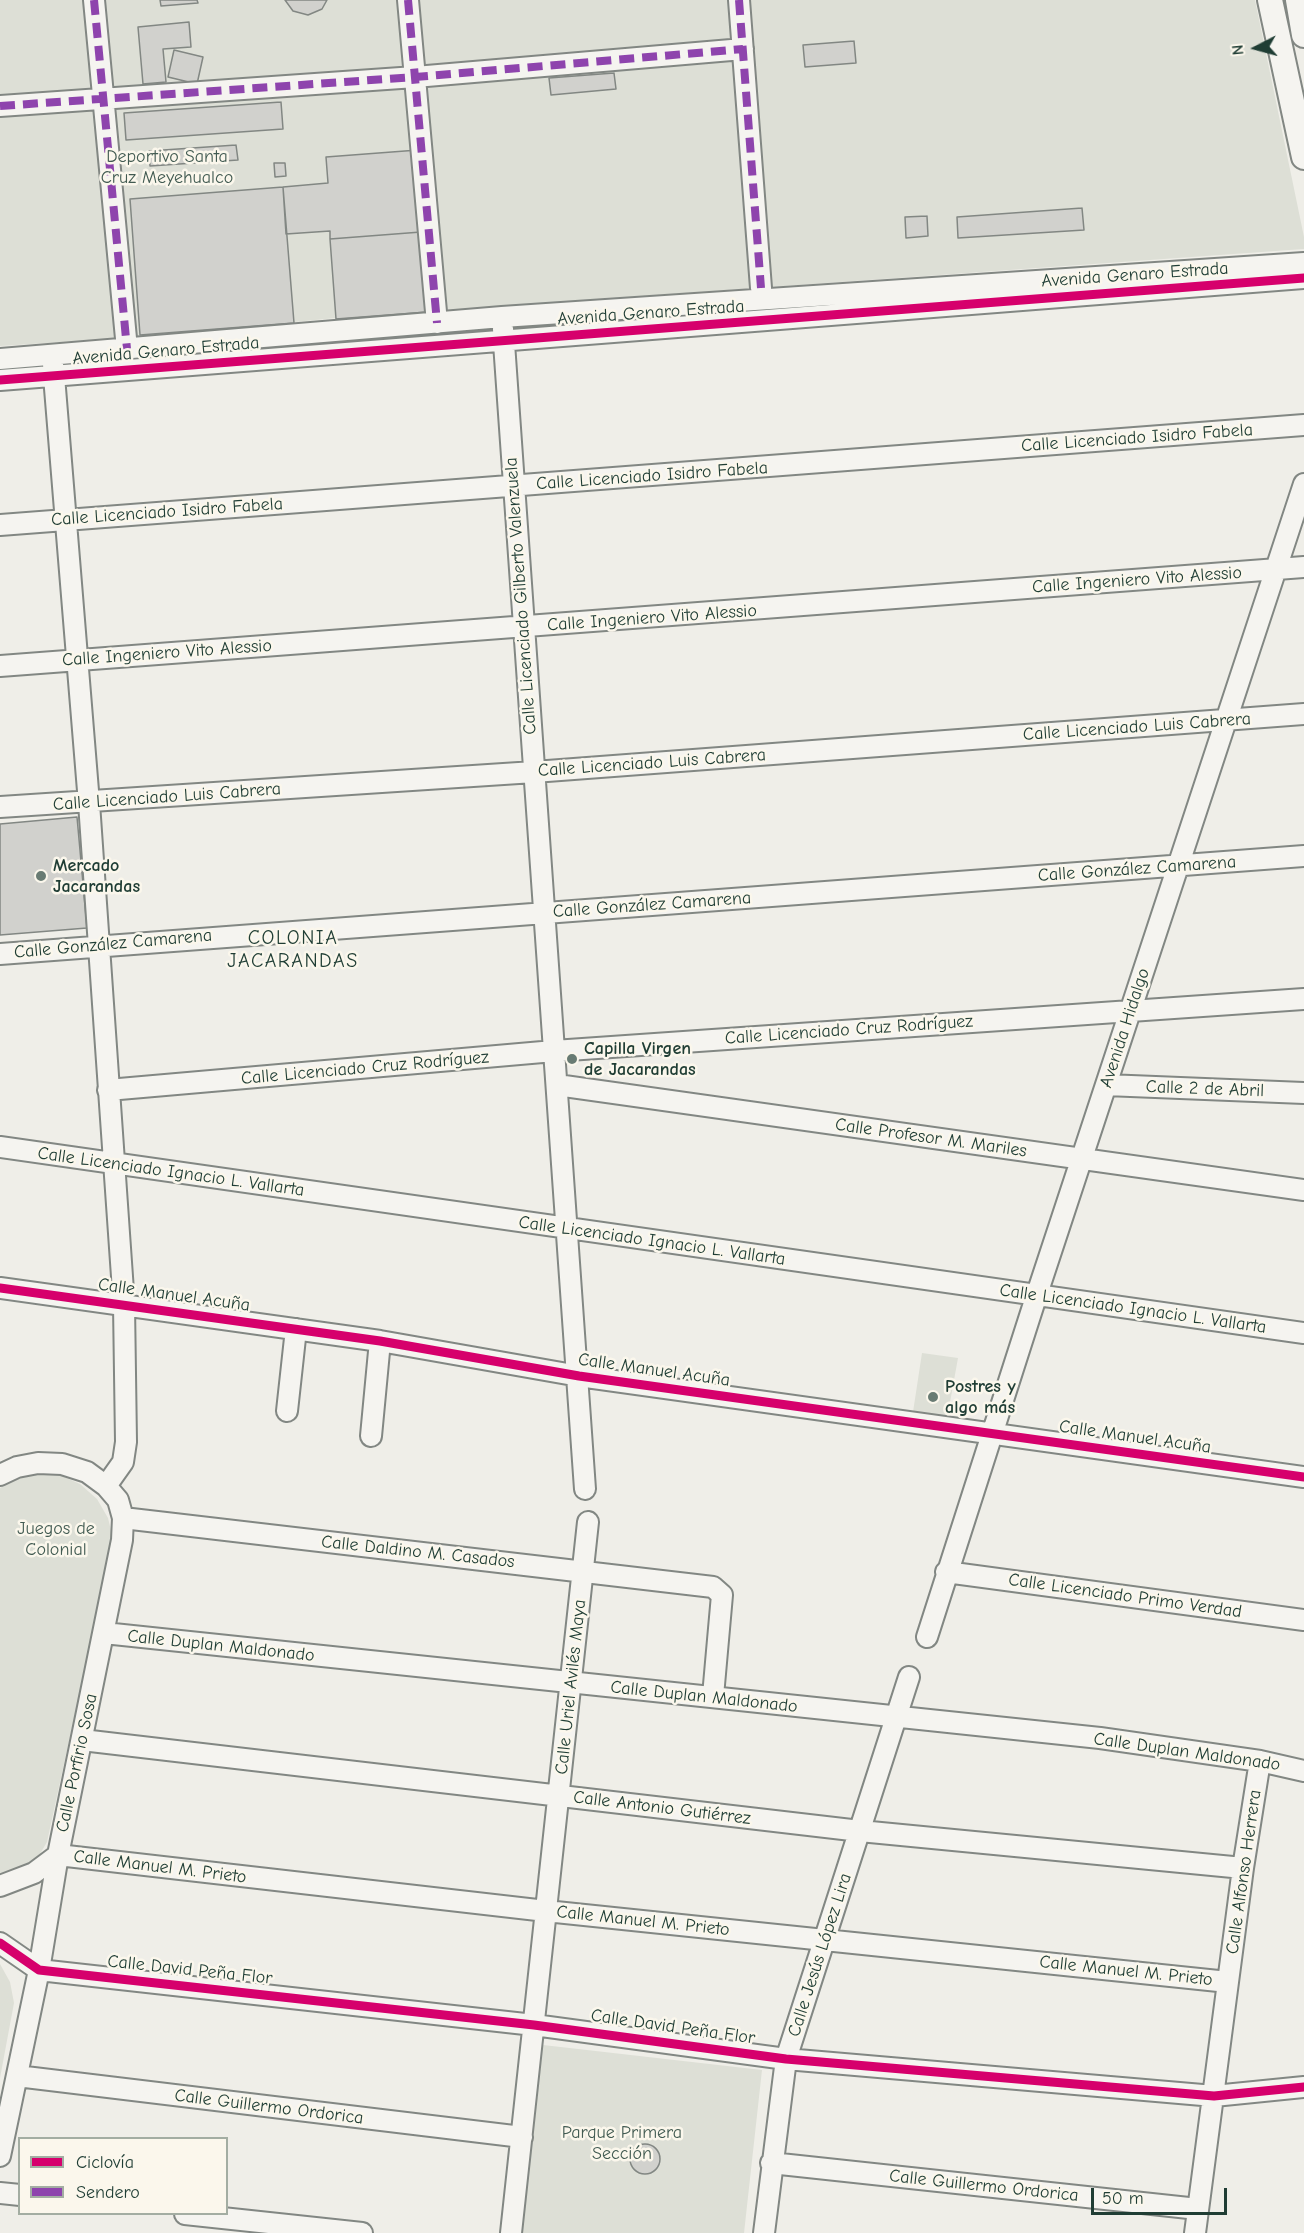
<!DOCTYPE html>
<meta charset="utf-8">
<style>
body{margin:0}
#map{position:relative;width:1304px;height:2233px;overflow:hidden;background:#efeee8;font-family:"Comic Neue",sans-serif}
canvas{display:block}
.legend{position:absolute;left:18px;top:2137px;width:210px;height:78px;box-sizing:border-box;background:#fbf7ec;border:2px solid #a3ada2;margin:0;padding:8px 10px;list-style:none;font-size:18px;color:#1f3d34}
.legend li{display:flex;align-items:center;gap:12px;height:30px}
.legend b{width:30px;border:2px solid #a3ada2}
.north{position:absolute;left:1226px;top:18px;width:60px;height:60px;-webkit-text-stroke:4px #fbf7ec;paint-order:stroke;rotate:264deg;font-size:16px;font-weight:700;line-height:24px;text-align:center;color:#1f3d34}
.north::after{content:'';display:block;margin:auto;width:21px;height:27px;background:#1f3d34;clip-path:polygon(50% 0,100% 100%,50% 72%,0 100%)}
.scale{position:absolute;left:1091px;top:2188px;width:136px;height:27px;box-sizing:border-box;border:3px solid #1f3d34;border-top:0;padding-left:8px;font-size:18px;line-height:21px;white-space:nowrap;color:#1f3d34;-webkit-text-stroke:4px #fbf7ec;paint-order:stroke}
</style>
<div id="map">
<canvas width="1304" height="2233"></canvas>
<ul class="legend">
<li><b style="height:8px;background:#d6006c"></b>Ciclovía</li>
<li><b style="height:8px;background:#8e44ad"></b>Sendero</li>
</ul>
<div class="north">N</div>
<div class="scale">50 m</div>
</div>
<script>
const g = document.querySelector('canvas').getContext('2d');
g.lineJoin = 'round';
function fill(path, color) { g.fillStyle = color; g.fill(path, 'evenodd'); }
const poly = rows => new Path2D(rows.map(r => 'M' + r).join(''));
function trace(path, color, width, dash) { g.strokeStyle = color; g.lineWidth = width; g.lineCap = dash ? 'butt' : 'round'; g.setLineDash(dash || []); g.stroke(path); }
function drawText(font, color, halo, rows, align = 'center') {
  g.font = font + ' "Comic Neue",sans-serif'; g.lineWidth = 5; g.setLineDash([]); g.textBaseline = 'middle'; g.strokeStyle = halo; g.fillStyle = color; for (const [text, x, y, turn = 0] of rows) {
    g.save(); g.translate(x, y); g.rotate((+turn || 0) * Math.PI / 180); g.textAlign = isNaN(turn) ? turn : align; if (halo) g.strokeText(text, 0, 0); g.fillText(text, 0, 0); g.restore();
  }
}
fill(poly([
 [0,0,1255,0,1304,237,1304,249,336,318,126,338,0,346],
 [922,1353,958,1358,947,1419,913,1412],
 [38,1473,60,1475,80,1484,97,1499,108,1518,113,1539,47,1842,37,1859,22,1872,0,1880,0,1488,17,1478],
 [0,1964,10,1982,14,2003,0,2078],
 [543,2045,762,2070,744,2233,522,2233]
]), '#dddfd6');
const building = poly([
 [160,0,197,0,198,3,161,6,160,0],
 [285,0,327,0,322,9,308,15,293,11,285,0],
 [189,22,191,47,163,49,166,82,143,84,138,27,189,22],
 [854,41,856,63,805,67,803,45,854,41],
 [174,50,203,57,197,84,168,77,174,50],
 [614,73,616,89,551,95,549,78,614,73],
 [281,102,283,129,126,140,124,113,281,102],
 [236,145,238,160,150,166,149,151,236,145],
 [418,150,421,232,330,239,330,231,286,234,283,187,328,183,326,157,418,150],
 [274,163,285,163,286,176,275,177,274,163],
 [283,187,294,323,140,335,130,199,283,187],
 [1082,208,1084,230,958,238,957,217,1082,208],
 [927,216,928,236,906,238,905,217,927,216],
 [421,232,427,312,336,319,330,239,421,232],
 [77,817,87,928,0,935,0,824,77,817],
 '630 2159a15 15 0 1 1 30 0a15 15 0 1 1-30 0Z'
]);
fill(building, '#d1d1cd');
trace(building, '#828783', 1.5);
const minor = poly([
 [94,0,127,349],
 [408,0,437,323],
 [739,0,761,288],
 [0,106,415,77,743,49],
 [503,329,585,1489],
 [0,359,502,317,1304,263],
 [53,364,89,803,124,1305,126,1442,123,1462,106,1486],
 [0,380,1304,278],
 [0,525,1304,425],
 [0,666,1304,567],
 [0,807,534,772,1304,714],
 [0,954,1304,856],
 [557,1085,1304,1190],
 [1106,1085,1304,1093],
 [108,1090,554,1051,1304,999],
 [0,1147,1304,1333],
 [0,1288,380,1341,579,1376,1304,1477],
 [287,1411,296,1329],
 [371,1436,380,1341],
 [0,1475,17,1467,38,1463,62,1464,87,1472,106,1486,118,1500,123,1518,122,1540,58,1855,39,1970,0,2156],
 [123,1518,713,1587,722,1595,713,1696],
 [946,1572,1304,1620],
 [104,1633,1100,1738,1260,1761,1304,1771],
 [927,1637,1037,1294,1304,484],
 [82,1740,860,1831,1243,1868],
 [0,1886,34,1873,58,1855,546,1911,1228,1982],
 [0,1943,39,1970,534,2025,786,2059,1214,2096,1304,2087],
 [17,2076,522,2137],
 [771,2163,1198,2209],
 [0,2193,20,2195],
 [185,2214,362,2233],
 [511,2233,588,1522],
 [764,2233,786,2059,909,1677],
 [1195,2233,1243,1868,1260,1761]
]);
const major = poly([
 [1270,0,1304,157],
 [1298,0,1304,35]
]);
trace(minor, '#828783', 24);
trace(major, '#828783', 28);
trace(minor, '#f5f4f0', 20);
trace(major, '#f5f4f0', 24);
trace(poly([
 [94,0,127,349],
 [408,0,437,323],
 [739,0,761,288],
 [0,106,415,77,743,49]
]), '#8e44ad', 8, [15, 8]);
trace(poly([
 [0,380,1304,278],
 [0,1288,380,1341,579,1376,1304,1477],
 [0,1943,39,1970,534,2025,786,2059,1214,2096,1304,2087]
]), '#d6006c', 9);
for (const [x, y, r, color] of [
 [41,876,6,"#687b73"],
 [572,1059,6,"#687b73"],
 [933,1397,6,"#687b73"]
]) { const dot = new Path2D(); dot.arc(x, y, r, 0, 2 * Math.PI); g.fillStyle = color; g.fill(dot); trace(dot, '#fbf7ec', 2); }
drawText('18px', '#425b52', '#fbf7ec', [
 ["Deportivo Santa",167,157],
 ["Cruz Meyehualco",167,178],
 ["Juegos de",56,1529],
 ["Colonial",56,1550],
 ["Parque Primera",622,2133],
 ["Sección",622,2154]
]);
drawText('18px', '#1f3d34', '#fbf7ec', [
 ["Avenida Genaro Estrada",1135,275,-4],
 ["Avenida Genaro Estrada",651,313,-4],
 ["Avenida Genaro Estrada",166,351,-5],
 ["Calle Licenciado Isidro Fabela",1137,438,-4],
 ["Calle Licenciado Isidro Fabela",652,476,-4],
 ["Calle Licenciado Isidro Fabela",167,512,-4],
 ["Calle Ingeniero Vito Alessio",1137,580,-4],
 ["Calle Licenciado Gilberto Valenzuela",521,596,-94],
 ["Calle Ingeniero Vito Alessio",652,618,-4],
 ["Calle Ingeniero Vito Alessio",167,653,-4],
 ["Calle Licenciado Luis Cabrera",1137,727,-4],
 ["Calle Licenciado Luis Cabrera",652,763,-4],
 ["Calle Licenciado Luis Cabrera",167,797,-4],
 ["Calle González Camarena",1137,869,-4],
 ["Calle González Camarena",652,905,-4],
 ["Calle González Camarena",113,944,-5],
 ["Avenida Hidalgo",1125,1028,-72],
 ["Calle Licenciado Cruz Rodríguez",849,1030,-4],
 ["Calle Licenciado Cruz Rodríguez",365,1068,-5],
 ["Calle 2 de Abril",1205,1089,2],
 ["Calle Profesor M. Mariles",931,1138,8],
 ["Calle Licenciado Ignacio L. Vallarta",171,1172,8],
 ["Calle Licenciado Ignacio L. Vallarta",652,1241,8],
 ["Calle Manuel Acuña",174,1295,8],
 ["Calle Licenciado Ignacio L. Vallarta",1133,1309,8],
 ["Calle Manuel Acuña",654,1370,8],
 ["Calle Manuel Acuña",1135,1437,8],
 ["Calle Daldino M. Casados",418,1552,6],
 ["Calle Licenciado Primo Verdad",1125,1596,8],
 ["Calle Duplan Maldonado",221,1646,6],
 ["Calle Uriel Avilés Maya",571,1687,-84],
 ["Calle Duplan Maldonado",704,1697,6],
 ["Calle Duplan Maldonado",1187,1752,8],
 ["Calle Porfirio Sosa",77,1763,-78],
 ["Calle Antonio Gutiérrez",662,1808,7],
 ["Calle Manuel M. Prieto",160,1867,7],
 ["Calle Alfonso Herrera",1244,1872,-82],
 ["Calle Manuel M. Prieto",643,1921,6],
 ["Calle Jesús López Lira",820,1955,-72],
 ["Calle David Peña Flor",190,1970,6],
 ["Calle Manuel M. Prieto",1126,1971,6],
 ["Calle David Peña Flor",673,2027,8],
 ["Calle Guillermo Ordorica",269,2107,7],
 ["Calle Guillermo Ordorica",984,2186,6]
]);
drawText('bold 18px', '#1f3d34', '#fbf7ec', [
 ["Mercado",53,866],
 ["Jacarandas",53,887],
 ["Capilla Virgen",584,1049],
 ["de Jacarandas",584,1070],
 ["Postres y",945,1387],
 ["algo más",945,1408]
], 'left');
g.letterSpacing = '1.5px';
drawText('20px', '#1f3d34', '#fbf7ec', [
 ["COLONIA",293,938],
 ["JACARANDAS",293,961]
]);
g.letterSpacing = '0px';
</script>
